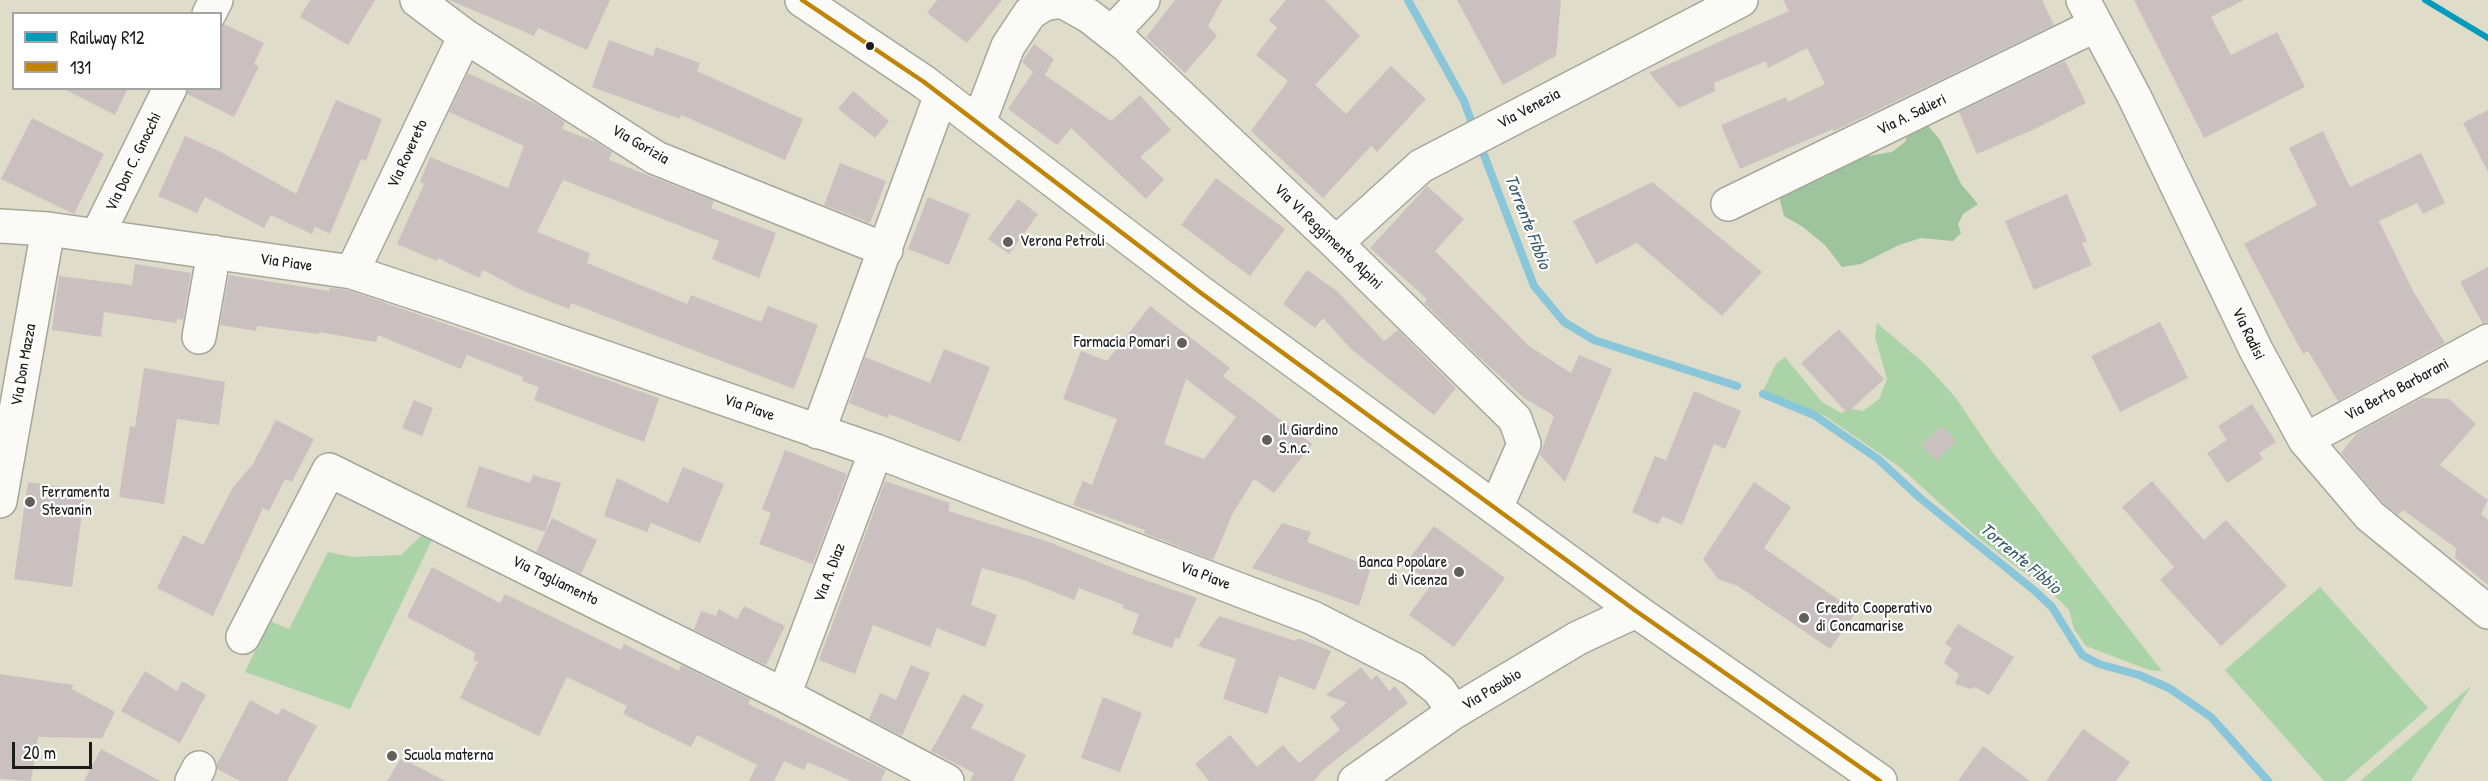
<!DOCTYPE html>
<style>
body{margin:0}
#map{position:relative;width:2488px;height:781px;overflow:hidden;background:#dfdcc9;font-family:"Patrick Hand",sans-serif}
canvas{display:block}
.legend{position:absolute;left:12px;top:12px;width:210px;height:78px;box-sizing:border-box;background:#fff;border:2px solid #a4a4a4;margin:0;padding:8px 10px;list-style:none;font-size:18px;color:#1c1c1c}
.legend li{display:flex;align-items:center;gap:12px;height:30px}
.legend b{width:30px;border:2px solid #a4a4a4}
.scale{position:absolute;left:12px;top:742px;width:80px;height:27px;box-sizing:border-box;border:3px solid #1c1c1c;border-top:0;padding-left:8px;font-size:18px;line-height:21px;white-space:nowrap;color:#1c1c1c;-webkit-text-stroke:4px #fff;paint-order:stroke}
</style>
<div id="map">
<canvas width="2488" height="781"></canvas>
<ul class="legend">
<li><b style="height:8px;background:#039bbc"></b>Railway R12</li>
<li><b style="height:8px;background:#c08407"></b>131</li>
</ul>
<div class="scale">20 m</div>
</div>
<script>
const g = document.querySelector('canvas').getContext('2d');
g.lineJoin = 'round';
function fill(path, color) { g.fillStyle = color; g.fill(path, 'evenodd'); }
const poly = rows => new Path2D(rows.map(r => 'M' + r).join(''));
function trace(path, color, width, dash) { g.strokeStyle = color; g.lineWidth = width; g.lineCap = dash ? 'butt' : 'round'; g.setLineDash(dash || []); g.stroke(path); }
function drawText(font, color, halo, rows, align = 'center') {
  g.font = font + ' "Patrick Hand",sans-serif'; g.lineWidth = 4.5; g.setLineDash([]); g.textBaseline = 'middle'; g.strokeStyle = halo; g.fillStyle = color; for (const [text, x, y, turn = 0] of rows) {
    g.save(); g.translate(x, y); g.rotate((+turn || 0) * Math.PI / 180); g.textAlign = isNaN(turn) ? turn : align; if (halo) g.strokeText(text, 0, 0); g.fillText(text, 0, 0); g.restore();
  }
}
fill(poly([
 [1877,323,1926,365,1956,398,1993,453,2162,671,2149,670,2086,646,2074,629,2069,610,2053,594,1977,537,1901,468,1825,416,1763,391,1776,364,1785,357,1822,402,1841,413,1852,409,1863,411,1879,399,1887,379,1875,337],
 [423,534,433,538,350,709,245,672,270,621,289,629,328,552,352,557,401,555],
 [2320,587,2428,708,2345,781,2324,781,2225,670],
 [2471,686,2411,781,2360,781]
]), '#aad4a7');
fill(poly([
 [1919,120,1929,127,1940,140,1961,184,1978,204,1963,214,1958,224,1961,233,1953,241,1921,238,1899,245,1861,264,1842,267,1825,245,1803,227,1784,216,1779,196,1813,169,1824,178,1856,158,1892,152,1905,142,1909,132]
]), '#9dc49c');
trace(poly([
 [1408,0,1464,101,1474,129],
 [1484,155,1534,286,1564,322,1594,340,1737,386],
 [1763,394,1814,415,1878,459,1920,498,2035,591,2052,607,2082,655,2099,664,2139,675,2169,688,2211,717,2268,781]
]), '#8ac6da', 8);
fill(poly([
 [310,0,375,0,348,45,300,17],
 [449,0,610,0,587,50,538,28,534,36],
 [937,0,1002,0,967,43,927,13],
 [1175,0,1222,0,1208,26,1217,36,1185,73,1146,37],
 [1286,0,1325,0,1360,36,1315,85,1346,114,1391,66,1426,99,1377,152,1371,146,1323,198,1251,131,1288,81,1256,55,1277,28,1269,20],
 [1457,0,1561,0,1556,56,1503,85],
 [1783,0,2042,0,2054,25,1834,131,1833,129,1740,169,1721,125,1786,97,1788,102,1825,84,1807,48,1768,68,1766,61,1714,83,1715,91,1679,108,1649,73,1789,11],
 [2134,0,2244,0,2211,17,2231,55,2277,32,2305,87,2204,138],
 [224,24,264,43,254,64,259,66,234,117,187,94,188,88,220,88,220,28],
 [609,40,653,56,656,47,700,63,697,71,803,119,785,160,681,115,680,119,592,87],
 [1034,44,1054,59,1045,75,1111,121,1140,95,1171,130,1140,157,1164,179,1146,199,1071,128,1057,145,1008,109,1033,72,1022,62],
 [2065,61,2086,103,2037,128,1977,154,1959,112],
 [468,73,538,105,565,122,562,129,596,142,612,152,609,160,714,201,711,208,776,233,759,278,712,259,719,241,563,180,537,232,590,253,587,263,687,304,691,295,761,322,768,306,818,325,794,389,571,303,569,309,521,290,483,270,479,278,438,258,437,261,397,244,424,184,420,182,430,157,508,188,524,146,449,112],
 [62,88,128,88,115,115],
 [853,91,889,121,875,138,838,109],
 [336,100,382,119,366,161,361,159,330,234,315,227,312,234,271,215,264,228,205,197,197,213,158,196,185,136,221,152,296,194],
 [2488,110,2488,172,2463,123],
 [32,118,104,154,74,214,1,179],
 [2323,131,2350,187,2421,153,2445,203,2423,214,2417,203,2379,221,2413,291,2445,343,2338,401,2308,351,2303,354,2244,244,2317,205,2289,148],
 [840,163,886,181,870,223,824,205],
 [1216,178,1285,229,1250,276,1181,225],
 [1652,182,1762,272,1722,316,1637,243,1596,264,1573,221],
 [1427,186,1464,219,1435,251,1529,346,1571,373,1579,355,1612,369,1565,482,1540,455,1554,416,1524,398,1480,358,1424,303,1427,299,1370,248],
 [2067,194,2087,241,2082,243,2092,265,2034,290,2005,221],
 [928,197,970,214,949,265,908,249],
 [1018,199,1038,214,1009,254,988,239],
 [135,264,191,273,183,320,177,319,176,323,104,312,101,337,52,330,59,276,132,285],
 [2488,267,2488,322,2483,324,2460,282],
 [1307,270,1337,291,1384,341,1398,330,1456,388,1434,415,1351,349,1323,318,1315,328,1283,304],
 [229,275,329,291,330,288,348,290,659,398,644,442,534,400,539,387,522,381,523,377,467,355,461,369,378,335,376,342,319,332,319,334,257,326,256,331,220,325],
 [1150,306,1230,368,1223,376,1312,444,1274,493,1254,479,1233,513,1213,560,1144,533,1145,530,1073,505,1083,481,1092,485,1117,419,1063,399,1081,351,1107,361],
 [1186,379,1236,417,1204,459,1164,444],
 [2160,322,2188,378,2120,412,2091,356],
 [1839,329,1884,379,1847,413,1801,363],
 [944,349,990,367,960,442,889,414,887,418,849,403,865,357,930,383],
 [144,368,225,382,219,425,177,419,164,504,119,497,130,426,135,427],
 [1694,391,1741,411,1725,449,1714,444,1682,525,1663,516,1658,524,1632,512,1655,456,1666,460],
 [2422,398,2449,399,2476,424,2440,465,2488,500,2481,514,2488,520,2488,585,2455,558,2456,548,2403,510,2398,515,2383,503,2341,453,2357,433],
 [414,400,433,408,422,436,402,428],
 [2252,404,2276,442,2259,453,2263,459,2227,483,2207,453,2227,440,2218,426],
 [276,420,314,439,292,482,285,479,269,511,263,508,213,616,157,588,183,535,203,545,232,489,253,464],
 [1942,426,1956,441,1936,461,1921,445],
 [785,450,847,474,813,564,759,544,771,513,762,509],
 [479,466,530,483,533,475,561,483,545,532,466,507],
 [683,467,724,484,700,543,651,523,647,532,604,516,617,478,668,503],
 [885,481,950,503,948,511,1049,542,1128,574,1197,598,1179,639,1175,638,1172,648,1132,634,1139,614,1123,608,1124,605,1079,588,1074,600,1024,580,982,568,971,605,997,615,985,647,937,628,930,647,873,625,855,674,819,660],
 [2152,481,2204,540,2226,520,2287,586,2221,646,2160,580,2174,567,2122,507],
 [28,482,85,490,72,587,14,579],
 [1754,482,1791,507,1764,548,1856,612,1830,649,1738,586,1718,579,1703,559],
 [552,518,597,540,581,574,536,552],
 [1282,523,1311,532,1307,542,1371,567,1359,606,1252,568],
 [1434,526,1505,578,1454,647,1409,615,1432,584,1405,564],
 [432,567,500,603,505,594,621,650,624,644,679,671,681,665,750,699,748,704,886,770,881,781,851,781,808,762,804,770,784,761,774,781,749,781,757,765,697,735,691,747,623,714,627,706,567,677,539,736,460,698,478,662,473,660,476,653,407,617],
 [744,606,785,626,766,665,694,630,701,611,716,616,719,609,737,619],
 [1219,616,1296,641,1298,638,1331,651,1315,690,1279,676,1267,714,1223,699,1236,659,1198,646],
 [1958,624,2014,657,1989,695,1975,687,1971,689,1955,684,1959,674,1944,663,1952,648,1945,644],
 [911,665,930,673,902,736,869,719,880,693,896,700],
 [1361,667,1371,680,1377,675,1389,691,1395,686,1408,703,1323,770,1314,781,1209,781,1195,764,1230,735,1257,767,1283,745,1299,763,1340,730,1330,717,1347,703,1326,695],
 [145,671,177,691,182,681,206,695,180,743,121,711],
 [0,674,73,685,72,689,115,712,102,738,38,737,31,781,0,779],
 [963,694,984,705,971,728,1026,755,1013,781,970,781,974,773,931,751],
 [1103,697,1142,713,1120,772,1081,758],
 [250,700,278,715,282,708,317,726,287,781,240,781,217,769,217,764],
 [2083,729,2130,762,2116,781,2046,781],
 [1983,746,2030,781,1958,781],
 [101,749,160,781,84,781],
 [401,758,445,781,387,781]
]), '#cac0c0');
const minor = poly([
 [417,0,465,36,656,158,886,250],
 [1060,0,1089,16,1126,45,1336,243,1515,419,1524,444,1496,508],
 [2083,0,2134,96,2256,350,2305,440,2370,516,2488,612],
 [209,14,216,0],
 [1112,33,1143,0],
 [979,122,1008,46,1030,13,1044,4,1061,1],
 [1728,204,2096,25],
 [0,226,48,229,352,272,455,306,876,451,1313,618,1413,669,1439,690,1454,712],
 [97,236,170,88],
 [1336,243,1421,166,1741,0],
 [352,272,465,36],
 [199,337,214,252],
 [818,432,941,95],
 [2305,440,2488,341],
 [0,501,48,229],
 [243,637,329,470,784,695,947,781],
 [784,695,876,451],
 [192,781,199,768],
 [1355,781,1454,712,1578,638,1636,611]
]);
const major = poly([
 [802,0,924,82,1201,293,1636,611,1880,781]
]);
trace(minor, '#a8a69b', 36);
trace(major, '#a8a69b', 36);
trace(minor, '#fafaf7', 33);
trace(major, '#fafaf7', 33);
trace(poly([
 [802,0,924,82,1201,293,1636,611,1880,781]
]), '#c08407', 4.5);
trace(poly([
 [2425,0,2488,38]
]), '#039bbc', 6);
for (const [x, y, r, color] of [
 [870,46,5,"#1c1c1c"],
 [1008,242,6,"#605f59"],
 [1182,343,6,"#605f59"],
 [1267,440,6,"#605f59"],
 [30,502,6,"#605f59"],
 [1459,572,6,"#605f59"],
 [1804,618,6,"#605f59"],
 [392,756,6,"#605f59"]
]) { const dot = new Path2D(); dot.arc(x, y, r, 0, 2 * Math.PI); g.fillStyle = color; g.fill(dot); trace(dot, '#fff', 2); }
drawText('16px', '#1c1c1c', '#fff', [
 ["Via Venezia",1529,109,-28],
 ["Via A. Salieri",1912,115,-26],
 ["Via Gorizia",640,145,30],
 ["Via Rovereto",408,154,-65],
 ["Via Don C. Gnocchi",134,162,-64],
 ["Via VI Reggimento Alpini",1328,237,44],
 ["Via Piave",286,263,8],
 ["Via Radisi",2248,334,64],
 ["Via Don Mazza",24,365,-80],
 ["Via Berto Barbarani",2397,390,-28],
 ["Via Piave",749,408,19],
 ["Via A. Diaz",830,573,-69],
 ["Via Piave",1205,576,21],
 ["Via Tagliamento",555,581,26],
 ["Via Pasubio",1492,690,-31]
]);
drawText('16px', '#1c1c1c', '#fff', [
 ["Verona Petroli",1020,242],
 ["Farmacia Pomari",1170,343,"right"],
 ["Il Giardino",1279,431],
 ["S.n.c.",1279,449],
 ["Ferramenta",42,493],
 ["Stevanin",42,511],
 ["Banca Popolare",1447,563,"right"],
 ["di Vicenza",1447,581,"right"],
 ["Credito Cooperativo",1816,609],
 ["di Concamarise",1816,627],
 ["Scuola materna",404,756]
], 'left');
drawText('italic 18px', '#395c6b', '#fff', [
 ["Torrente Fibbio",1527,222,69],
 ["Torrente Fibbio",2020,559,40]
]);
</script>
